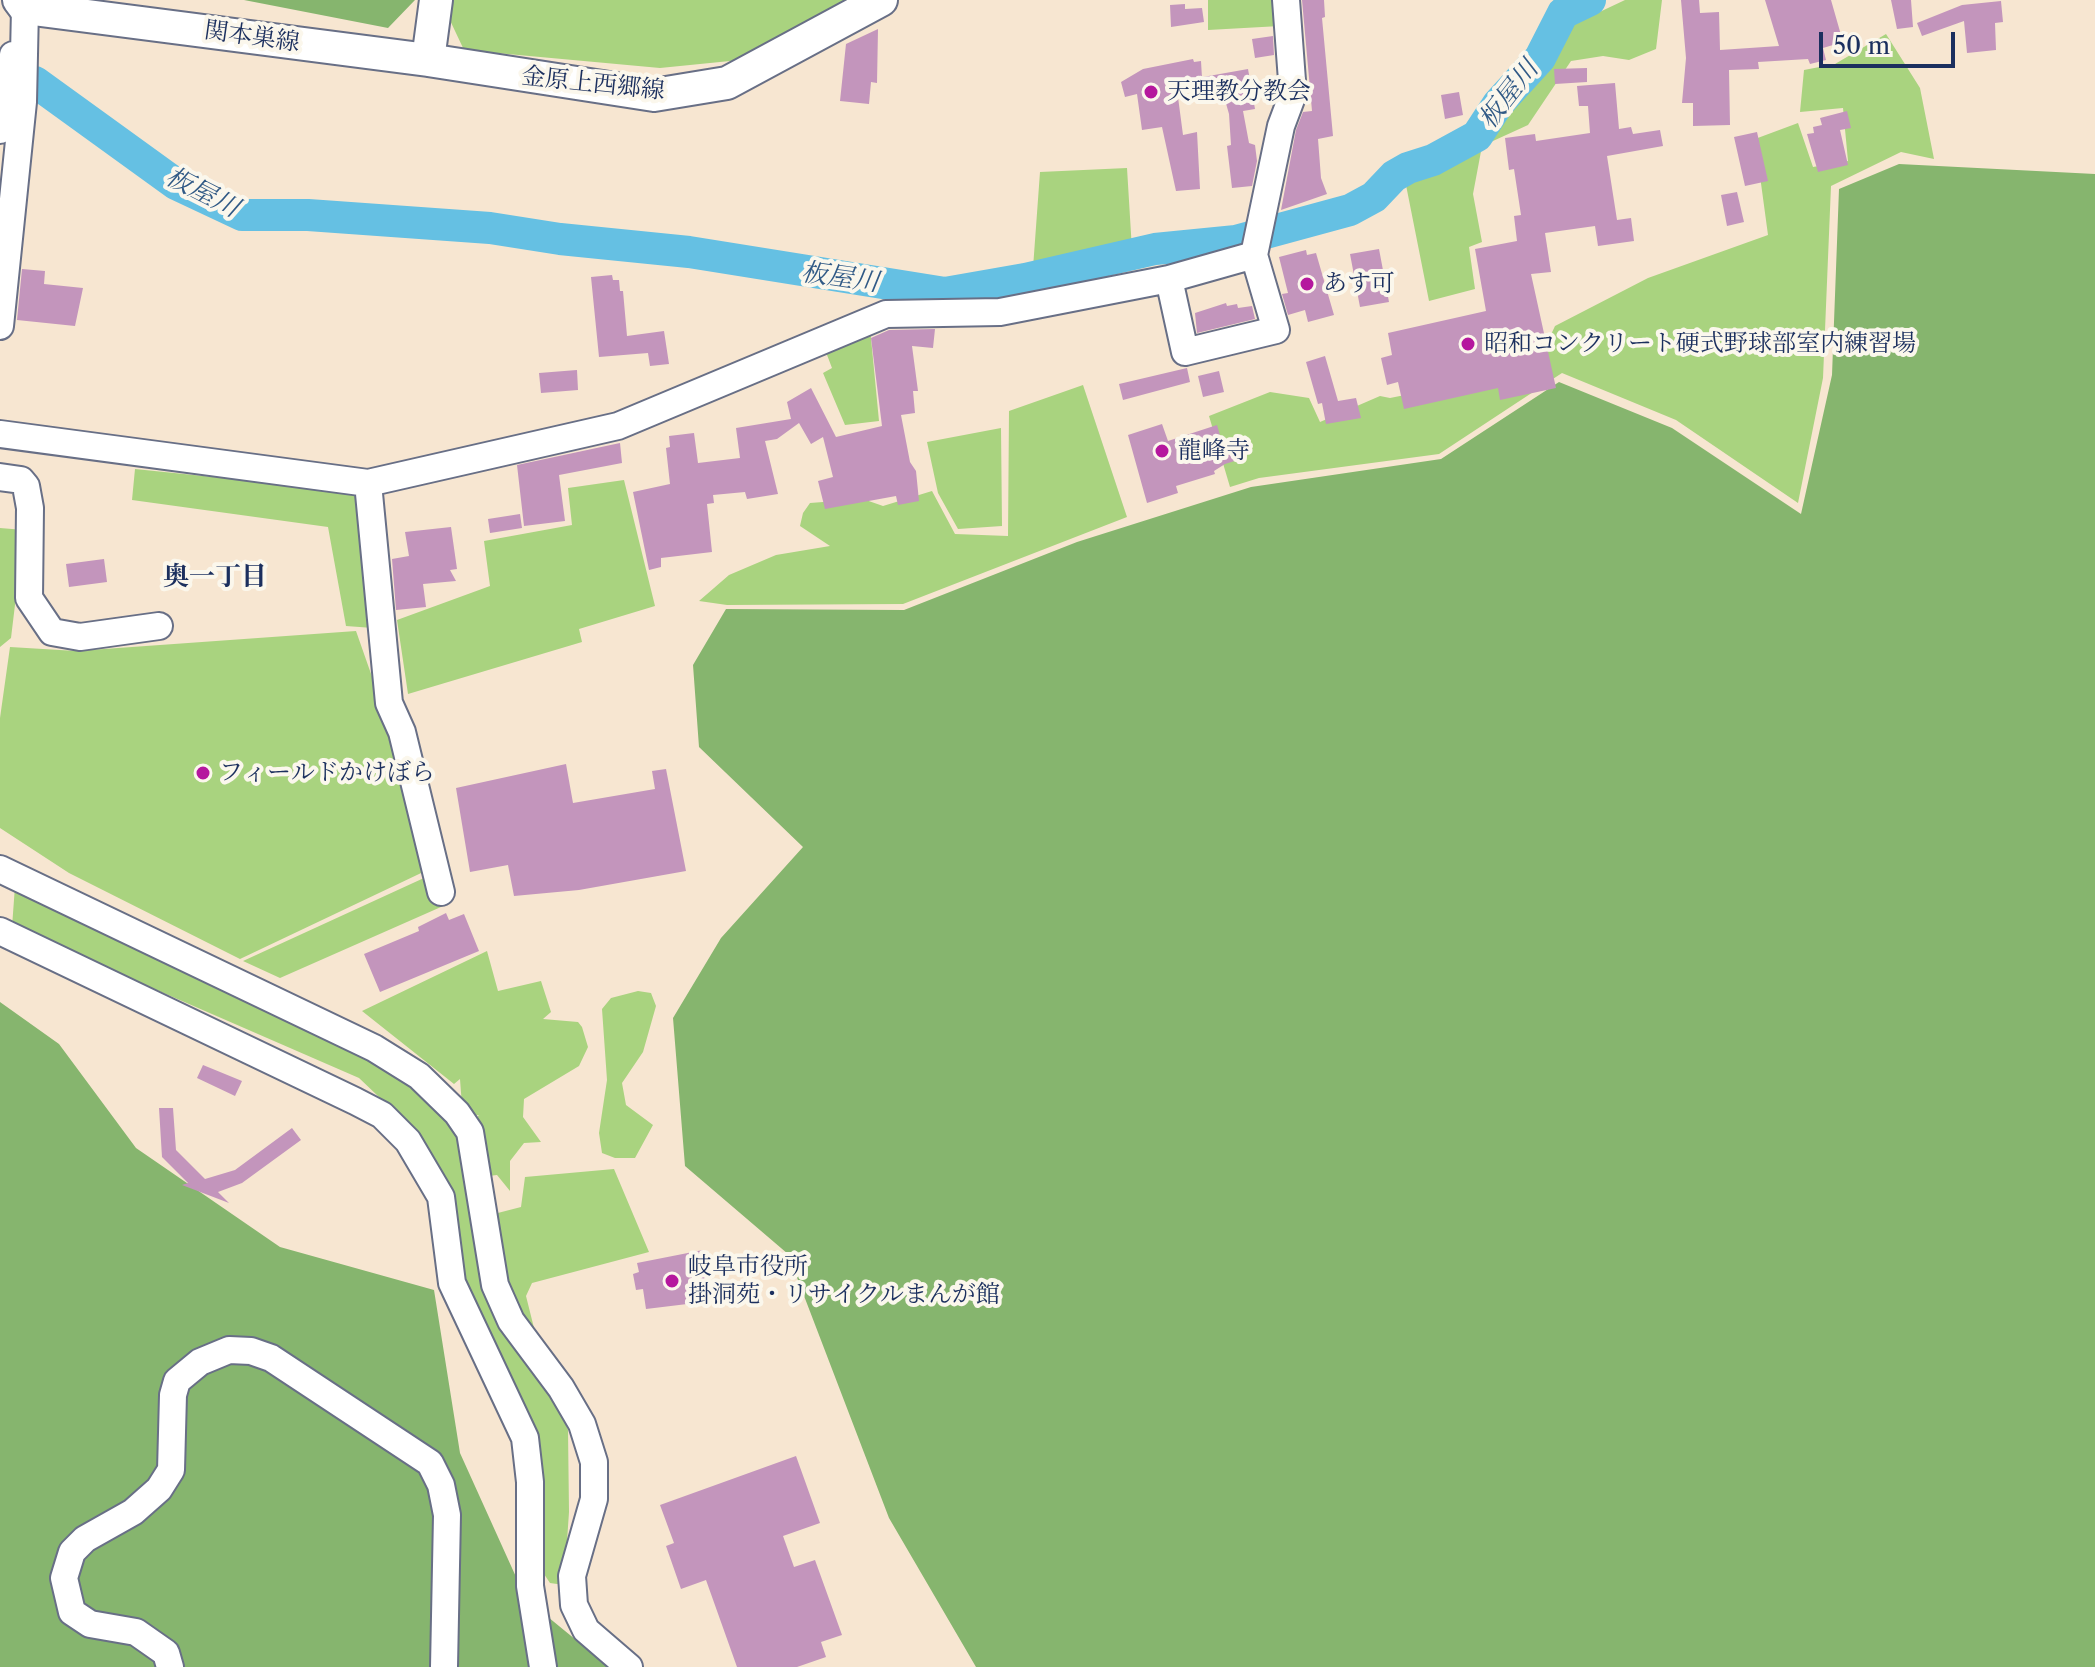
<!DOCTYPE html>
<meta charset="utf-8">
<style>
body{margin:0}
#map{position:relative;width:2095px;height:1667px;overflow:hidden;background:#f7e6d1;font-family:"Libre Caslon Text",serif}
canvas{display:block}
.scale{position:absolute;left:1819px;top:32px;width:136px;height:36px;box-sizing:border-box;border:4px solid #1b2f5e;border-top:0;padding-left:10px;font-size:24px;line-height:28px;white-space:nowrap;color:#1b2f5e;-webkit-text-stroke:6px #fbf7ec;paint-order:stroke}
</style>
<div id="map">
<canvas width="2095" height="1667"></canvas>
<div class="scale">50 m</div>
</div>
<script>
const g = document.querySelector('canvas').getContext('2d');
g.lineJoin = 'round';
function fill(path, color) { g.fillStyle = color; g.fill(path, 'evenodd'); }
const poly = rows => new Path2D(rows.map(r => 'M' + r).join(''));
function trace(path, color, width, dash) { g.strokeStyle = color; g.lineWidth = width; g.lineCap = dash ? 'butt' : 'round'; g.setLineDash(dash || []); g.stroke(path); }
function drawText(font, color, halo, rows, align = 'center') {
  g.font = font + ' "Libre Caslon Text","Noto Serif JP",serif'; g.lineWidth = 8; g.setLineDash([]); g.textBaseline = 'middle'; g.strokeStyle = halo; g.fillStyle = color; for (const [text, x, y, turn = 0] of rows) {
    g.save(); g.translate(x, y); g.rotate((+turn || 0) * Math.PI / 180); g.textAlign = isNaN(turn) ? turn : align; if (halo) g.strokeText(text, 0, 0); g.fillText(text, 0, 0); g.restore();
  }
}
fill(poly([
 [450,0,865,0,740,60,660,68,464,50,447,14],
 [1208,0,1279,0,1280,26,1208,30],
 [1625,0,1662,0,1656,49,1629,60,1603,56,1571,61,1528,125,1482,146,1473,194,1482,242,1469,247,1475,289,1429,301,1406,185,1493,131,1572,25],
 [1886,34,1920,88,1934,159,1901,152,1831,186,1823,378,1798,503,1676,420,1562,373,1439,454,1259,478,1230,487,1209,416,1270,392,1309,398,1320,422,1380,396,1390,398,1535,369,1555,326,1648,278,1768,235,1755,139,1798,123,1813,167,1848,161,1843,108,1800,112,1804,70,1835,64],
 [1127,168,1132,250,1033,268,1040,172],
 [870,328,879,421,845,425,823,373,832,368,824,347],
 [1083,385,1127,517,903,604,727,605,699,601,729,575,776,555,830,546,800,526,803,513,810,503,863,499,883,506,932,491,955,534,1008,536,1009,411],
 [1001,428,1002,526,958,529,938,493,927,442],
 [135,469,350,491,360,502,373,628,346,626,328,527,132,500],
 [624,480,655,606,579,629,582,642,408,694,397,620,490,586,484,541,572,525,568,488],
 [0,528,24,530,11,638,0,647],
 [356,631,438,865,240,959,69,873,0,828,0,718,10,647,76,651],
 [437,872,450,903,280,978,243,961],
 [15,886,433,1093,484,1146,484,1130,476,1118,479,1115,472,1116,462,1106,460,1079,454,1084,362,1011,487,951,498,991,541,981,551,1012,543,1019,578,1022,582,1027,588,1047,579,1066,524,1099,523,1117,541,1142,524,1143,510,1161,510,1191,497,1175,480,1177,490,1215,521,1207,525,1177,614,1169,649,1252,532,1283,526,1296,546,1376,568,1430,569,1512,564,1585,550,1583,542,1571,540,1502,470,1302,445,1187,399,1116,359,1078,12,927],
 [638,991,651,993,656,1006,643,1052,622,1083,626,1105,653,1125,635,1158,615,1158,602,1153,599,1133,607,1080,602,1009,611,998]
]), '#a9d37f');
fill(poly([
 [244,0,415,0,388,28],
 [1899,164,2095,174,2095,1667,976,1667,889,1518,788,1254,685,1166,673,1018,721,938,803,847,699,747,693,665,726,609,904,610,1077,542,1251,487,1441,459,1559,382,1672,428,1801,514,1832,375,1839,189],
 [0,1002,59,1044,136,1148,280,1247,434,1290,460,1453,526,1599,609,1667,0,1667]
]), '#86b56e');
trace(poly([
 [35,82,176,184,242,215,308,215,490,228,560,239,689,252,945,293,1025,279,1155,249,1236,241,1350,210,1374,197,1394,176,1408,168,1433,160,1477,136,1498,104,1540,58,1563,13,1590,0]
]), '#65c0e3', 32);
fill(poly([
 [1302,0,1324,0,1325,17,1322,18,1333,136,1318,139,1321,178,1327,194,1281,210,1296,130,1303,112,1312,111],
 [1681,0,1699,0,1700,13,1719,12,1720,50,1779,46,1765,0,1831,0,1843,42,1823,48,1826,60,1810,64,1808,59,1758,62,1759,69,1729,70,1730,125,1693,126,1693,103,1682,103,1686,58],
 [1891,0,1911,0,1913,27,1897,29],
 [2001,1,2003,22,1995,23,1996,50,1967,53,1964,21,1922,36,1917,23,1962,5],
 [1185,4,1185,9,1202,8,1204,22,1171,27,1170,5],
 [878,29,877,83,871,82,869,104,840,101,846,44],
 [1273,36,1274,55,1255,58,1252,39],
 [1193,59,1194,62,1201,61,1202,78,1176,82,1183,135,1197,132,1200,189,1176,191,1162,127,1142,130,1137,94,1125,97,1121,82,1143,69],
 [1587,68,1587,82,1555,84,1554,69],
 [1248,69,1255,109,1243,111,1249,143,1255,145,1257,161,1252,186,1232,188,1227,146,1231,145,1229,114,1223,93,1206,93,1203,77],
 [1615,83,1619,129,1631,127,1633,134,1660,130,1663,146,1607,156,1617,220,1631,218,1634,241,1598,246,1595,226,1545,233,1551,272,1531,274,1556,388,1500,400,1498,388,1404,409,1398,382,1387,385,1381,358,1392,355,1388,333,1486,311,1475,249,1517,241,1514,216,1521,215,1514,169,1509,170,1505,138,1535,134,1536,141,1590,133,1588,106,1579,106,1577,86],
 [1459,92,1463,115,1445,119,1441,95],
 [1847,111,1851,128,1840,130,1848,165,1818,172,1807,134,1814,133,1813,127,1822,125,1820,118],
 [1757,132,1768,181,1745,186,1734,137],
 [1737,192,1744,222,1727,226,1721,195],
 [1379,249,1389,302,1360,307,1350,254],
 [1306,250,1307,255,1316,253,1334,315,1308,322,1305,310,1288,315,1282,294,1288,293,1279,257],
 [22,269,45,271,44,284,83,288,75,326,17,320],
 [612,275,613,280,619,280,620,291,623,291,627,336,664,331,669,364,650,366,648,353,599,357,591,277],
 [1226,303,1227,306,1237,304,1238,308,1252,306,1255,319,1197,333,1195,313],
 [935,329,933,348,912,346,918,391,913,391,915,413,901,415,910,462,916,471,919,501,898,505,896,496,825,509,818,481,833,477,823,437,811,444,799,423,777,439,765,441,778,494,747,499,745,492,713,495,714,503,707,504,712,552,661,558,661,567,649,570,633,492,670,484,666,448,670,447,669,436,694,433,698,463,740,458,736,428,791,419,787,402,811,388,836,437,882,426,871,338,889,330],
 [1325,356,1338,401,1356,398,1361,418,1326,424,1322,403,1318,404,1306,362],
 [1187,368,1190,382,1123,400,1119,384],
 [577,370,578,390,541,393,539,373],
 [1219,371,1224,392,1203,397,1198,376],
 [1162,424,1168,441,1217,425,1224,449,1241,445,1244,458,1225,464,1214,471,1215,474,1176,486,1178,493,1147,503,1128,435],
 [620,443,622,463,559,475,565,521,524,526,517,465],
 [520,514,522,528,490,533,488,519],
 [451,527,457,569,450,570,456,581,423,584,426,607,396,610,392,559,409,556,405,532],
 [104,559,107,582,69,587,66,564],
 [566,764,573,803,655,789,652,771,666,769,686,871,579,890,514,896,508,865,470,872,456,788],
 [446,913,449,920,464,914,479,951,380,992,364,954,419,931,418,927],
 [203,1065,242,1081,235,1096,197,1078],
 [159,1108,173,1108,176,1150,205,1179,235,1170,292,1128,301,1140,242,1183,218,1192,229,1203,182,1185,188,1183,162,1157],
 [703,1250,712,1301,646,1309,643,1289,636,1290,633,1274,639,1272,637,1263],
 [796,1456,820,1523,783,1536,794,1567,815,1560,842,1635,821,1642,826,1657,797,1667,737,1667,706,1580,681,1589,666,1546,674,1543,660,1505]
]), '#c395bc');
const minor = poly([
 [0,130,13,55],
 [1169,279,1185,352,1276,330,1254,255],
 [0,326,23,102,25,8],
 [0,434,368,483,618,426,886,314,1000,312,1169,279,1254,255,1281,126,1293,94,1286,0],
 [0,477,21,480,26,486,30,508,29,598,52,632,80,637,159,626],
 [368,483,389,703,402,732,441,892],
 [0,869,374,1048,419,1076,457,1113,470,1132,495,1285,511,1321,561,1388,582,1424,594,1462,594,1499,572,1576,574,1605,586,1630,629,1667],
 [0,931,355,1101,382,1115,408,1141,441,1197,452,1283,525,1438,530,1482,530,1586,543,1667],
 [170,1667,166,1653,136,1632,90,1624,72,1612,64,1578,72,1552,85,1539,133,1512,159,1489,171,1470,173,1395,177,1381,200,1362,229,1350,251,1351,271,1358,430,1463,441,1485,447,1515,444,1667]
]);
const major = poly([
 [19,0,25,8,428,60,654,95,727,83,881,0],
 [428,60,436,0]
]);
trace(minor, '#686f86', 30);
trace(major, '#686f86', 36);
trace(minor, '#fff', 26);
trace(major, '#fff', 32);
for (const [x, y, r, color] of [
 [1151,92,8,"#b5179e"],
 [1307,284,8,"#b5179e"],
 [1468,344,8,"#b5179e"],
 [1162,451,8,"#b5179e"],
 [203,773,8,"#b5179e"],
 [672,1281,8,"#b5179e"]
]) { const dot = new Path2D(); dot.arc(x, y, r, 0, 2 * Math.PI); g.fillStyle = color; g.fill(dot); trace(dot, '#fbf7ec', 3); }
drawText('24px', '#1b2f5e', '#fbf7ec', [
 ["関本巣線",252,37,8],
 ["金原上西郷線",593,84,6]
]);
drawText('24px', '#1b2f5e', '#fbf7ec', [
 ["天理教分教会",1167,92],
 ["あす可",1323,284],
 ["昭和コンクリート硬式野球部室内練習場",1484,344],
 ["龍峰寺",1178,451],
 ["フィールドかけぼら",219,773],
 ["岐阜市役所",688,1267],
 ["掛洞苑・リサイクルまんが館",688,1295]
], 'left');
drawText('italic 26px', '#315a86', '#fbf7ec', [
 ["板屋川",1509,95,-52],
 ["板屋川",202,193,27],
 ["板屋川",840,278,8]
]);
drawText('bold 26px', '#1b2f5e', '#fbf7ec', [
 ["奥一丁目",215,577]
]);
</script>
